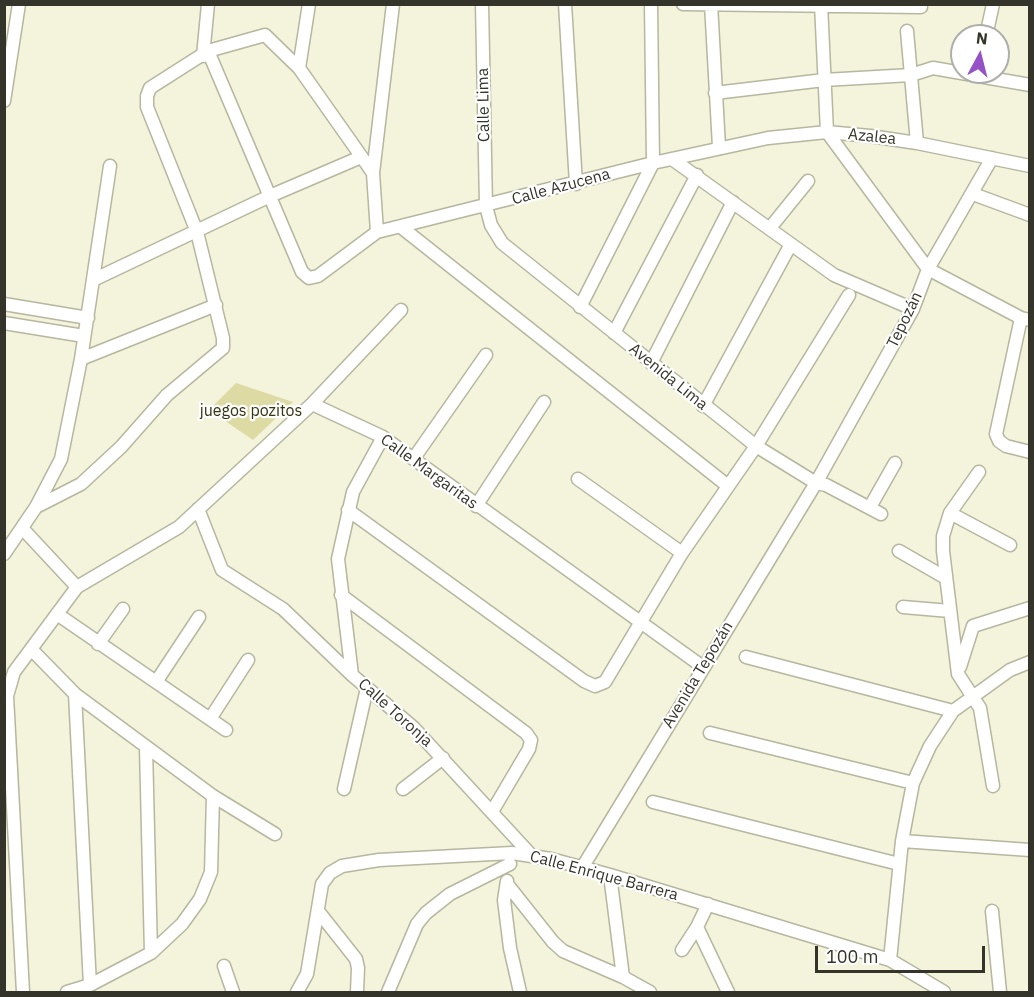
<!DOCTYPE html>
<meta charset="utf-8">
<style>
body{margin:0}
#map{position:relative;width:1034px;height:997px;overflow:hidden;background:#f4f3dc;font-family:"IBM Plex Sans",sans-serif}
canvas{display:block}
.frame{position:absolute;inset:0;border:6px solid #35342b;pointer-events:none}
.north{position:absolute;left:950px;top:24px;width:60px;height:60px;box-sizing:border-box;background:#fff;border:2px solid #aeaeaa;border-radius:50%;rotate:7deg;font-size:16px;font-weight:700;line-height:24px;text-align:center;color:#35342b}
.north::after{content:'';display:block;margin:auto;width:21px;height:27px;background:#9552c7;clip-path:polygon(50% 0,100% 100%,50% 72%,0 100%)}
.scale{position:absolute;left:815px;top:946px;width:170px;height:27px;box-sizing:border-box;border:3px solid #35342b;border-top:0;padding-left:8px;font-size:18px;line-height:21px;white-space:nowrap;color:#35342b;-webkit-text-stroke:4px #fff;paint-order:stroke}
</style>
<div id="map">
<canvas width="1034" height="997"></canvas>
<div class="frame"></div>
<div class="north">N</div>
<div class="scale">100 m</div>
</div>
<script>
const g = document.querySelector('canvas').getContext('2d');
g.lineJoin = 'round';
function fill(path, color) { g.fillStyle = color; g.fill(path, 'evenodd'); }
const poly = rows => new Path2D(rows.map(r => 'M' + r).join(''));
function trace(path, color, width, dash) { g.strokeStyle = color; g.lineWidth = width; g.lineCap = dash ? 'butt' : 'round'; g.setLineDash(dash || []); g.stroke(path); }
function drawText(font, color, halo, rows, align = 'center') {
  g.font = font + ' "IBM Plex Sans",sans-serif'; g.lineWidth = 4.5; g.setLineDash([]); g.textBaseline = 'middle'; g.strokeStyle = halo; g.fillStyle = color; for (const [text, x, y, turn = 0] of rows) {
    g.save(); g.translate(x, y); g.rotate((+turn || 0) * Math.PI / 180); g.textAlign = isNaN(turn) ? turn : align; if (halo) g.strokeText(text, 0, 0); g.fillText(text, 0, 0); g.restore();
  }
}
fill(poly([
 [236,383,293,402,253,440,209,410]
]), '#dddaa4');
const minor = poly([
 [482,4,486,206,491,225,502,243,756,446,816,483,826,485,881,514],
 [565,4,576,184],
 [683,4,921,7],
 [711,4,719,147],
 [821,4,827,132],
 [907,31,917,143],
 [986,36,993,4],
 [208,51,302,272,309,278,318,276,377,232,653,163,768,138,827,132,870,136,917,143,1030,166],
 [203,56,208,4],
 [299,68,309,4],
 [715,93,824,80,911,75,933,68,1030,85],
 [4,101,19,4],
 [827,132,928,269,1021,318,1030,320],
 [672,159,834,275,913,309],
 [973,194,1030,215],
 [401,227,728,486],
 [770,228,808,181],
 [377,232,373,173,393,4],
 [93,280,270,196,361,157],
 [4,304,88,318],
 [580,307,653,163,651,4],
 [1021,318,996,434,999,441,1006,446,1030,452],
 [4,323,84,336],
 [614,333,697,175],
 [81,359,216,305],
 [651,363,733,202],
 [312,404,383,437,703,667],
 [703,406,791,244],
 [414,458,486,355],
 [979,472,950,513,943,536,943,551,958,674,980,708,993,786],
 [578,479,682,553],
 [476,506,544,402],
 [36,507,81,484,121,447,167,395,223,348,223,338,197,232,147,107,147,96,150,88,208,51,265,35,299,68,373,173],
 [870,507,895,463],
 [198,509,222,570,283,609,352,675,414,728,532,856],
 [348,510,584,681,595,686,605,682,682,553,756,446,849,295],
 [950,513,1010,545],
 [22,528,77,587],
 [899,551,946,578],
 [4,554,36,507,61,459,81,359,110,166],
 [341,595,526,733,531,740,529,749,493,810],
 [903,607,950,611],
 [57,614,226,730],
 [98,644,123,609],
 [31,649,75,694,213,796,275,834],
 [746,657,953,711],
 [960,667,973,626,1030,608],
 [352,675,338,559,353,492,383,437],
 [156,682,199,617],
 [75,694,90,985],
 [210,719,248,660],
 [710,733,913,783],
 [146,748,151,953],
 [344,789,367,688],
 [403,789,443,758],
 [653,802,899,864],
 [902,841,1030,850],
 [582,868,816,483,913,309,928,269,992,158],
 [610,875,623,977],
 [507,881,504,900,510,948,520,992],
 [507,884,553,942,563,951,623,977,650,992],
 [708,904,697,927,728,992],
 [318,911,356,959,358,968,357,992],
 [992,911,1000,992],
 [682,950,697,927],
 [890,960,902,841,913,783,930,746,953,711,1010,670,1030,662],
 [224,966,233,992],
 [23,992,7,696,14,672,77,587,179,527,312,404,401,310],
 [67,992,90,985,151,953,182,924,200,899,211,872,213,796],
 [297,992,307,974,322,884,330,873,342,866,379,860,512,853,551,859,610,875,890,960,944,992],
 [388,992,417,924,426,913,450,894,510,864]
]);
trace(minor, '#b7b69f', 15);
trace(minor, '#fff', 12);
drawText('16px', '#35342b', '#fff', [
 ["Calle Lima",484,105,-91],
 ["Azalea",872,137,6],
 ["Calle Azucena",561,187,-15],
 ["Tepozán",905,320,-64],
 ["Avenida Lima",668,377,39],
 ["Calle Margaritas",429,472,36],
 ["Avenida Tepozán",698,675,-59],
 ["Calle Toronja",395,713,42],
 ["Calle Enrique Barrera",604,876,15]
]);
drawText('16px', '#363411', '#fff', [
 ["juegos pozitos",251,411]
]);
</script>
